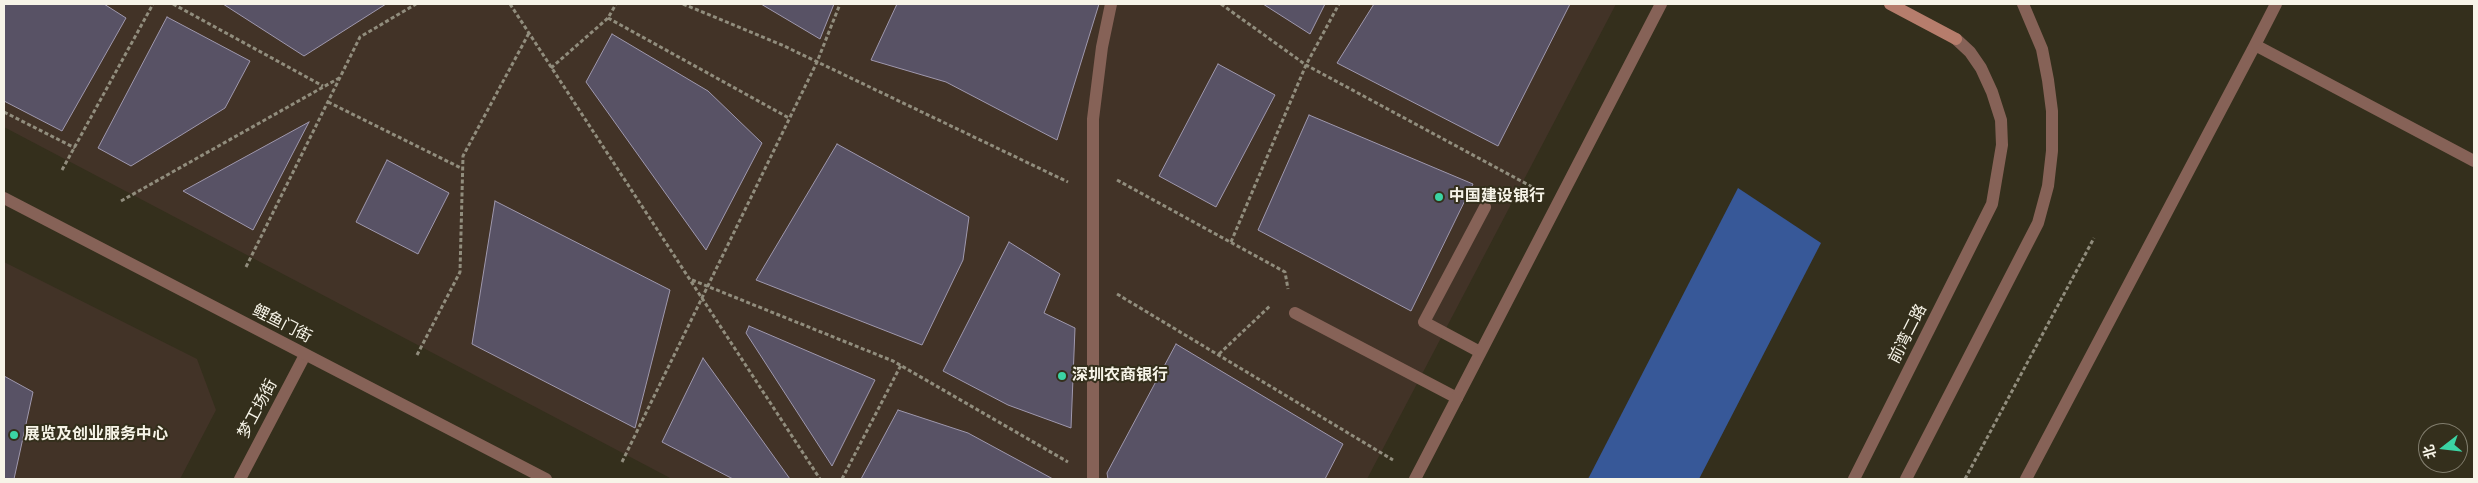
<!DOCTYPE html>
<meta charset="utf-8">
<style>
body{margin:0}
#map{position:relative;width:2478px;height:483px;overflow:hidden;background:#342f1c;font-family:Helvetica,"Noto Sans SC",sans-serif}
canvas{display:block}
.frame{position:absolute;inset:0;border:5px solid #f7f4e8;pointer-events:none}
.north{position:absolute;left:2418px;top:423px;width:50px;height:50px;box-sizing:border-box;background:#342f1c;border:1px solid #827e6e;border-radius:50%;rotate:254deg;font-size:14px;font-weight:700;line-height:20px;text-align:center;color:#f7f4e8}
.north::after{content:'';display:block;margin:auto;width:18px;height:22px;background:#3bd4a4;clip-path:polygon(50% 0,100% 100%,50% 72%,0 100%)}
</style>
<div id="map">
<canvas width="2478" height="483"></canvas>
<div class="frame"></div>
<div class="north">北</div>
</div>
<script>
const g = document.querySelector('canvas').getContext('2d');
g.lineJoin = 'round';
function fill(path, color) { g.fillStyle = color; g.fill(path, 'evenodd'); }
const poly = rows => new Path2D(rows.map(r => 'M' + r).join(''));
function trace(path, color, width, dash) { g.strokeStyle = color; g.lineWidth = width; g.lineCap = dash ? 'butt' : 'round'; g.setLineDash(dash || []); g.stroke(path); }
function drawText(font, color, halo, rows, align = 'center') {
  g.font = font + ' Helvetica,"Noto Sans SC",sans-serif'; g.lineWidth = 4; g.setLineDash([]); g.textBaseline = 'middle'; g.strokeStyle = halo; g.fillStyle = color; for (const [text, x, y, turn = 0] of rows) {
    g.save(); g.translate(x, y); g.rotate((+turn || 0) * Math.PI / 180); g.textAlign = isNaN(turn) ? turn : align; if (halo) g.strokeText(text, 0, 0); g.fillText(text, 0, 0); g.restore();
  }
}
fill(poly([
 [4,4,1616,4,1367,479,672,479,4,127],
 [4,262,197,359,216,410,180,479,4,479]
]), '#423327');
fill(poly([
 [1738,188,1821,243,1699,479,1588,479]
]), '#375898');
const building = poly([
 [4,4,104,4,126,18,62,131,4,101,4,4],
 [223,4,386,4,304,56,223,4],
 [761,4,834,4,820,39,761,4],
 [897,4,1099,4,1057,140,946,82,871,60,897,4],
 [1263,4,1325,4,1310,34,1263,4],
 [1374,4,1570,4,1498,146,1337,63,1374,4],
 [167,17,250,61,225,108,131,166,98,148,167,17],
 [612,34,708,91,762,143,706,250,586,82,612,34],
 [1218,64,1275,95,1216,207,1159,176,1218,64],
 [1309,115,1473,184,1411,311,1258,230,1309,115],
 [309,122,253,230,183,191,309,122],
 [837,144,969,217,963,260,922,345,756,280,837,144],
 [387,160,449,193,418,254,356,222,387,160],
 [495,201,670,290,635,428,472,344,495,201],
 [1009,242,1060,274,1044,313,1075,328,1071,428,1008,405,943,371,1009,242],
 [749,326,875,380,832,466,746,333,749,326],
 [1176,344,1343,444,1325,479,1108,479,1107,473,1176,344],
 [703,358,790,479,733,479,662,442,703,358],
 [4,376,33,392,14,479,4,479,4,376],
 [898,410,968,433,1053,479,861,479,898,410]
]);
fill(building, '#585265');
trace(building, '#9f98ad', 1);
trace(poly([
 [173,4,323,86],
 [510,4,820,479],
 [683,4,782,45,1068,182],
 [1221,4,1306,65,1536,189],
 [608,18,789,118],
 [551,68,608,18,616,4],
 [328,102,463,169],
 [4,112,75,148],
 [62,170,153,4],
 [1117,180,1285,272,1288,289],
 [121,201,341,77],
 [1231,242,1306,65,1339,4],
 [246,267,360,37,416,4],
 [692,280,893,361,1068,462],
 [1117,294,1393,460],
 [1219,354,1271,305],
 [417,355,460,272,463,156,529,33],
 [622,462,817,62,840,4],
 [842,479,901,365],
 [1965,479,2094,238]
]), '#918d7d', 3, [4, 2.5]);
trace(poly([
 [2276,4,2255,45,2474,161],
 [1295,313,1457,398],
 [1480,352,1424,322,1485,207],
 [1093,479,1093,119,1102,47,1111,4],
 [2026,479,2255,45]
]), '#866257', 12);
trace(poly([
 [240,479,305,355],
 [1415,479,1661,4]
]), '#866257', 12);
trace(poly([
 [4,198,546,479],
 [1854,479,1992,204,2002,145,2001,120,1992,92,1981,68,1970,52,1956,39],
 [1906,479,2038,223,2048,186,2052,151,2052,111,2048,80,2042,49,2023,4]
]), '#866257', 12);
trace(poly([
 [1890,4,1956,39]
]), '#b67d6c', 12);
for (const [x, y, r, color] of [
 [1439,197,5,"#3bd4a4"],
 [1062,376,5,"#3bd4a4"],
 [14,435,5,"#3bd4a4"]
]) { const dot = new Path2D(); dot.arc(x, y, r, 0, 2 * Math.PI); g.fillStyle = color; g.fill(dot); trace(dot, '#342f1c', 2); }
drawText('bold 16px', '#f7f4e8', '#342f1c', [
 ["中国建设银行",1449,197],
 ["深圳农商银行",1072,376],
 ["展览及创业服务中心",24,435]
], 'left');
drawText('16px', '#f7f4e8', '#342f1c', [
 ["鲤鱼门街",282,324,27],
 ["前湾二路",1908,334,-63],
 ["梦工场街",258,409,-62]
]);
</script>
